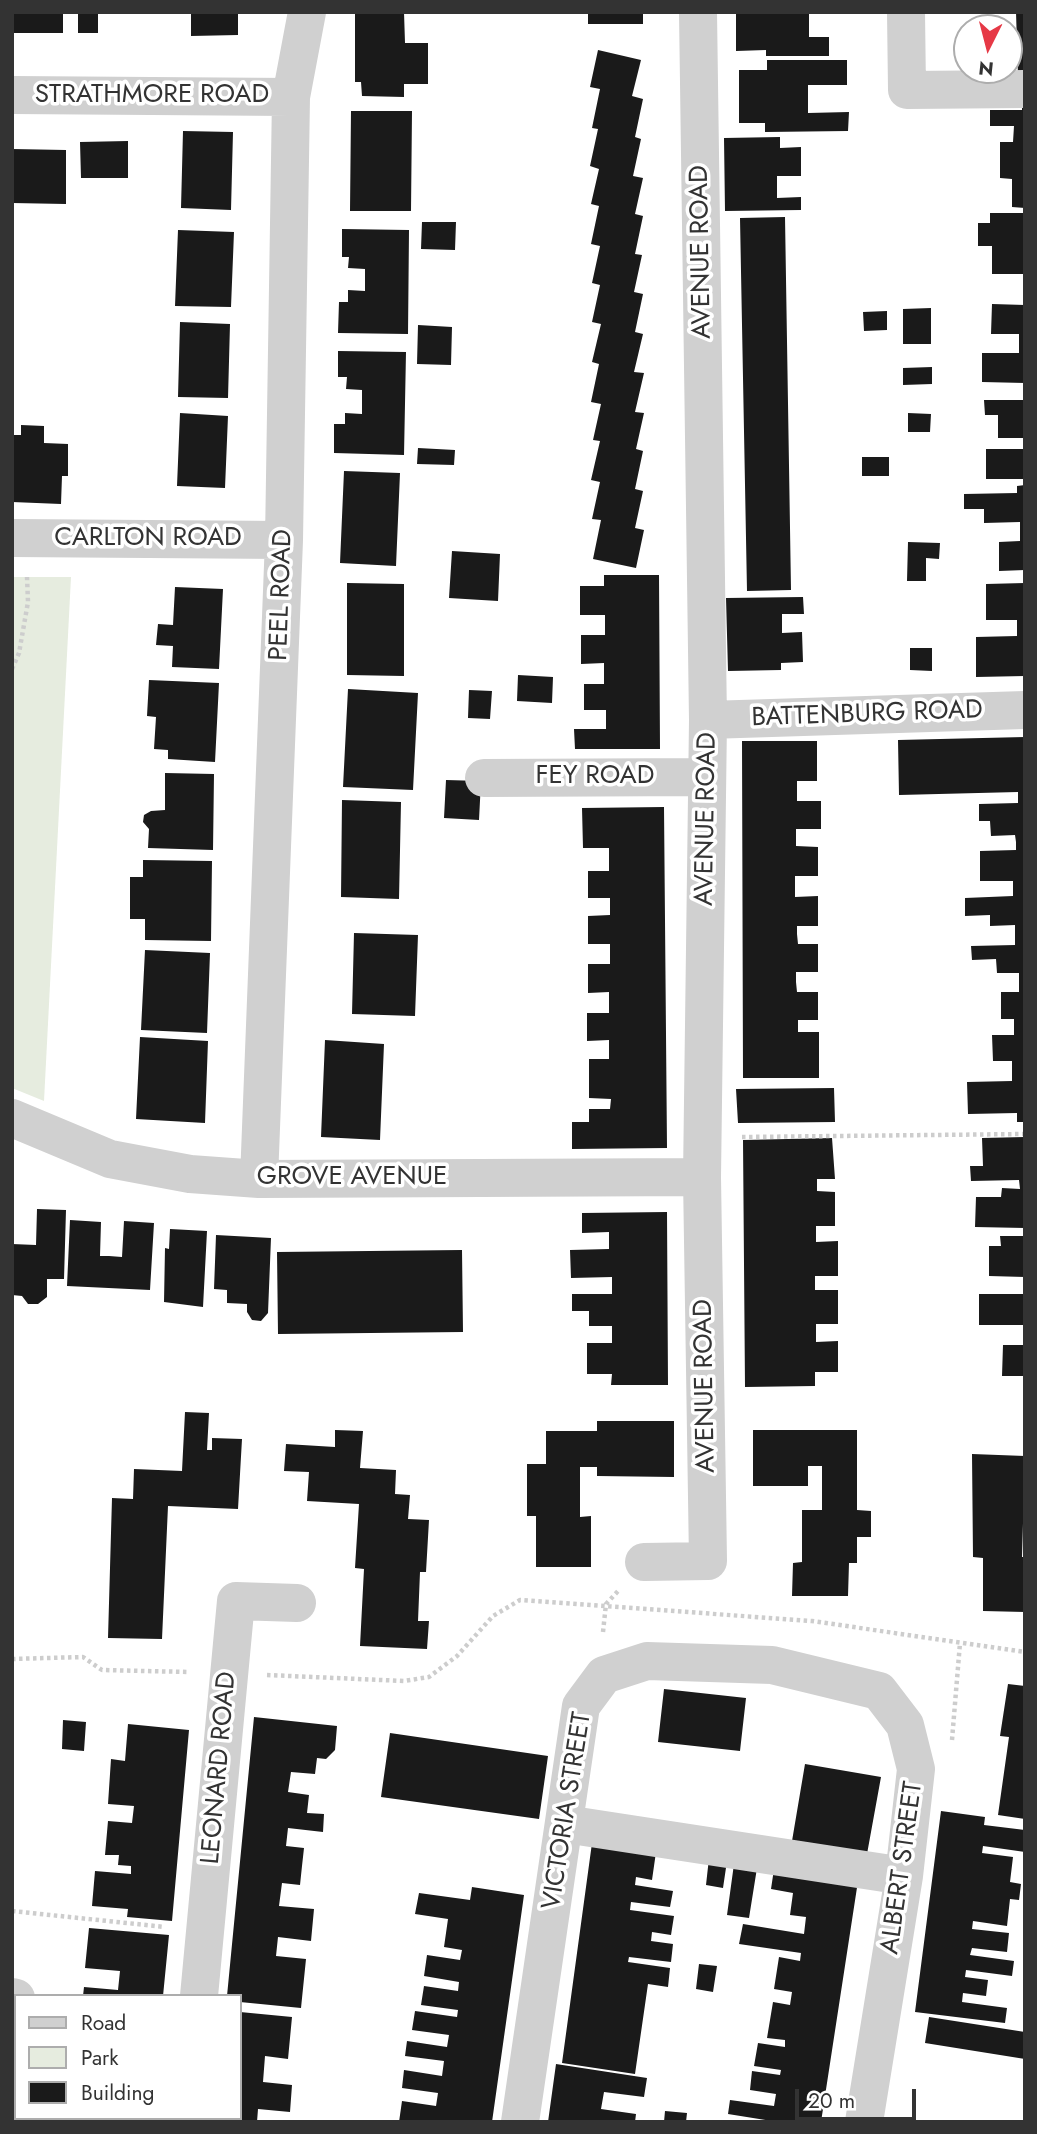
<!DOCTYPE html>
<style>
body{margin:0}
#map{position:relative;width:1037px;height:2134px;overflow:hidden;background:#fff;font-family:Jost,sans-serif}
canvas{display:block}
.frame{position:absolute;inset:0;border:14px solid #333;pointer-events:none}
.legend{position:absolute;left:14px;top:1994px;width:228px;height:126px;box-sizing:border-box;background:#fff;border:2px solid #adadad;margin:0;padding:9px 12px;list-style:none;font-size:21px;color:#333}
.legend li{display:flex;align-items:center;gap:14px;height:35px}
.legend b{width:35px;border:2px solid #adadad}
.north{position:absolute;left:953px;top:14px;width:70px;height:70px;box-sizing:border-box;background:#fff;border:2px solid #adadad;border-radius:50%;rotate:186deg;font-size:19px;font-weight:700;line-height:28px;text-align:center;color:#333}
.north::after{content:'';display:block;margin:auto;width:24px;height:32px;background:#e63946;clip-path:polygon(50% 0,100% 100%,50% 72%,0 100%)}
.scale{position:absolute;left:795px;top:2089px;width:121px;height:32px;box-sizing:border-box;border:4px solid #333;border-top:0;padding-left:9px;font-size:21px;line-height:24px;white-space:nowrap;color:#333;-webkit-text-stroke:5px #fff;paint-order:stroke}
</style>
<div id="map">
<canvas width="1037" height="2134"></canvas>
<div class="frame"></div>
<ul class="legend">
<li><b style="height:9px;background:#d0d0d0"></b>Road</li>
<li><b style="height:19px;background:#e6ecdf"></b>Park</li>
<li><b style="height:19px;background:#1a1a1a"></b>Building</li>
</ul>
<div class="north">N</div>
<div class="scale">20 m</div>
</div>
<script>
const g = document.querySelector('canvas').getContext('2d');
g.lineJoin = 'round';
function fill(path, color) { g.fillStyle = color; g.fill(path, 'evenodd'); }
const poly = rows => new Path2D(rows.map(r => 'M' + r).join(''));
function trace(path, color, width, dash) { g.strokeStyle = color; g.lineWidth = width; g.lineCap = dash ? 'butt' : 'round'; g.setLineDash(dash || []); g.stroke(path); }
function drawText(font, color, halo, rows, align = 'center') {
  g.font = font + ' Jost,sans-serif'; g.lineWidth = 7; g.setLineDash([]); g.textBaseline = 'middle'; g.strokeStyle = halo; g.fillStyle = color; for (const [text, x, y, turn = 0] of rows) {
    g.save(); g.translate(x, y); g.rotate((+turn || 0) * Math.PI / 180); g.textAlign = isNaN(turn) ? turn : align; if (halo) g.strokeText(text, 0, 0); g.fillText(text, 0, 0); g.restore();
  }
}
fill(poly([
 [12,577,71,577,44,1101,12,1088]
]), '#e6ecdf');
fill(poly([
 [12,12,63,12,63,33,12,33],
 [78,12,98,12,98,33,78,33],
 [191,12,238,12,238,35,191,36],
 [355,12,404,12,405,43,428,43,428,84,404,84,404,97,362,96,361,82,355,82],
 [588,12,643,12,643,24,588,24],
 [736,12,809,12,809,37,829,37,829,56,766,56,766,50,736,51],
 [1016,12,1025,12,1025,77,1018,77],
 [598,50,641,60,632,96,643,99,635,137,641,139,633,176,643,178,635,214,643,216,635,254,642,255,634,292,643,294,635,332,643,334,634,372,644,373,635,412,644,413,636,449,643,451,635,489,643,491,635,528,644,530,636,568,593,559,601,520,592,519,600,482,591,480,600,441,593,440,601,404,591,402,599,364,592,362,601,324,592,322,600,285,592,283,600,246,591,244,599,206,591,204,599,169,590,166,598,129,592,128,600,89,590,87],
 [767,60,847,60,847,85,808,85,808,113,849,112,848,131,765,132,765,123,739,123,739,70,767,70],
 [1022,98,1025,98,1025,208,1012,207,1012,179,1000,178,1000,142,1013,142,1014,126,990,126,990,110,1022,110],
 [351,111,412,111,411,211,350,211],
 [183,131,233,132,231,210,181,208],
 [780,137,780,148,801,147,801,176,777,176,777,198,801,197,801,210,725,211,724,138],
 [128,141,128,178,81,178,80,142],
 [12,149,66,150,66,204,12,203],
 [990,213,1025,213,1025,274,992,274,992,246,978,246,978,223,990,223],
 [785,217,791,590,747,591,740,218],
 [422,222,456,222,455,250,421,249],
 [342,229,409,230,408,334,338,333,339,302,348,302,348,290,365,291,365,269,348,268,349,257,342,257],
 [178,230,234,232,231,307,175,306],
 [992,304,1025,305,1025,383,982,382,982,353,1019,353,1019,334,991,334],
 [931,308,931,344,903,344,903,309],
 [887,311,887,330,864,331,863,312],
 [180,322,230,324,228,398,178,397],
 [418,325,452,327,451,365,417,364],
 [338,351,406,352,404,455,334,453,334,424,345,424,345,413,362,414,362,390,346,389,347,377,338,377],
 [932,367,932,384,903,385,903,368],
 [984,400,1025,400,1025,438,998,438,998,415,985,415],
 [180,413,228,416,225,488,177,486],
 [908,413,931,414,930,432,908,432],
 [21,425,44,426,44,443,68,444,68,476,62,476,61,504,12,502,12,435,21,435],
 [418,448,455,450,454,465,417,464],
 [986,449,1025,449,1025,479,986,479],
 [862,457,889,457,889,476,862,476],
 [344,471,400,473,396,566,340,563],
 [1025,485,1025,570,999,571,999,542,1020,541,1020,522,984,523,984,509,964,509,964,494,1017,493,1017,486],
 [908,542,940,543,939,559,926,558,926,581,907,581],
 [452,551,500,554,498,601,449,598],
 [604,575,659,575,660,749,575,749,574,729,606,729,606,710,584,710,584,684,604,684,604,663,581,664,581,635,605,635,605,615,580,615,580,586,604,586],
 [347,583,404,584,404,676,347,675],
 [1025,583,1025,676,976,677,976,637,1017,636,1017,620,986,620,986,584],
 [175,587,223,589,219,669,172,667,173,646,156,645,158,624,173,625],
 [803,597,804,614,782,614,782,633,802,632,803,662,781,663,781,670,728,671,726,598],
 [910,648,932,648,932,671,910,670],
 [518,675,553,677,552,703,517,701],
 [149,680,219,683,215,762,168,759,168,750,154,749,156,717,147,716],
 [348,689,418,693,413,790,343,787],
 [469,690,492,691,490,719,468,718],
 [1025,737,1025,1122,1017,1122,1017,1113,968,1114,967,1082,1012,1081,1012,1061,993,1061,992,1035,1014,1035,1014,1019,1001,1019,1001,992,1019,992,1019,973,997,973,996,959,972,960,971,946,1015,945,1015,925,990,926,990,915,965,916,965,898,1013,896,1013,881,980,881,980,851,1016,850,1016,842,1015,835,991,836,990,821,979,821,979,804,1018,803,1018,792,899,795,898,740],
 [742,741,817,741,817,781,797,781,797,801,821,801,821,829,796,829,796,846,818,847,818,876,795,876,795,897,818,896,818,926,797,926,797,934,798,944,818,944,818,972,796,972,796,982,797,992,818,992,818,1020,798,1020,798,1032,819,1032,819,1078,743,1078],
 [165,773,214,774,213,850,148,848,149,829,143,822,144,815,151,811,165,810],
 [446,780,481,781,479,820,444,818],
 [342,800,401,802,399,899,341,897],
 [664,807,667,1148,572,1149,572,1122,589,1122,589,1109,610,1109,611,1099,589,1098,589,1059,609,1059,609,1040,587,1041,587,1013,609,1013,609,992,588,993,588,964,610,964,610,944,588,944,588,916,610,915,610,898,588,898,588,871,609,871,609,848,583,848,582,808],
 [143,860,212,861,211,941,145,940,145,919,130,919,130,877,143,877],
 [354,933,418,935,415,1016,352,1014],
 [145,950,210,953,207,1033,141,1030],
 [140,1037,208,1041,205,1123,136,1119],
 [325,1040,384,1044,380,1140,321,1137],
 [834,1088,835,1122,738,1123,736,1089],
 [1025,1137,1025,1228,975,1227,976,1197,1001,1197,1002,1188,1020,1189,1019,1180,971,1181,970,1166,983,1166,982,1138],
 [832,1138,835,1179,817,1179,817,1191,835,1192,835,1226,816,1226,816,1242,838,1241,838,1276,815,1276,815,1290,838,1290,838,1324,816,1324,816,1342,838,1341,838,1372,815,1372,815,1386,745,1387,743,1140],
 [37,1209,66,1210,64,1279,47,1279,47,1297,38,1304,28,1304,22,1296,12,1295,12,1244,36,1245],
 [667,1212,668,1385,611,1385,612,1374,587,1374,587,1343,612,1343,612,1326,589,1326,589,1311,572,1311,572,1294,612,1294,612,1277,571,1278,570,1250,609,1249,609,1232,582,1233,582,1213],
 [70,1220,101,1222,100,1256,109,1256,122,1257,124,1221,154,1223,150,1290,67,1286],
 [170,1229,207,1231,203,1307,164,1302,165,1248,169,1249],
 [216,1235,271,1238,268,1313,261,1321,252,1320,247,1312,247,1304,227,1303,227,1290,214,1289],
 [1000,1236,1025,1236,1025,1277,989,1276,989,1246,1001,1246],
 [462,1250,463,1332,278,1334,277,1252],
 [979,1294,1025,1294,1025,1325,979,1325],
 [1003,1345,1025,1345,1025,1376,1002,1376],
 [185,1412,209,1413,207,1450,212,1450,212,1438,242,1439,238,1509,168,1506,162,1639,108,1638,112,1498,133,1499,134,1469,182,1471],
 [597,1421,674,1421,674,1477,597,1476,597,1467,580,1467,580,1517,591,1516,591,1567,536,1567,536,1516,527,1516,527,1464,546,1464,546,1431,597,1431],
 [335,1430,363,1431,360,1468,396,1470,395,1494,410,1495,408,1519,429,1520,426,1572,420,1572,418,1621,429,1621,427,1649,360,1646,364,1569,355,1568,359,1504,307,1501,309,1472,284,1471,286,1444,335,1447],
 [753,1430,857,1430,857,1510,871,1511,871,1537,857,1537,857,1563,849,1563,848,1596,792,1596,793,1563,802,1562,802,1510,822,1510,822,1466,808,1466,808,1486,753,1486],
 [972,1454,1025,1456,1022,1557,1025,1557,1025,1612,983,1611,983,1558,973,1557],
 [1008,1684,1025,1686,1025,1819,998,1815,1009,1737,1000,1736],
 [664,1689,746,1698,740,1751,658,1742],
 [254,1717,337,1726,335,1750,326,1759,317,1758,315,1774,291,1772,288,1792,309,1795,307,1813,324,1814,323,1832,288,1828,286,1846,304,1848,302,1866,300,1885,282,1883,279,1906,314,1909,311,1941,278,1937,276,1956,306,1959,301,2008,240,2002,240,1996,227,1996],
 [63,1720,86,1722,84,1751,62,1749],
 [128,1724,189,1730,172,1921,127,1917,128,1909,92,1906,95,1871,131,1874,131,1866,118,1865,119,1855,105,1855,108,1821,132,1823,134,1806,108,1804,111,1759,125,1761],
 [390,1733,548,1756,539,1819,381,1797],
 [805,1764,881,1777,867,1854,792,1841],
 [941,1811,985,1817,984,1825,1025,1830,1025,1852,983,1846,982,1853,1013,1857,1010,1882,1021,1884,1019,1900,1010,1899,1007,1926,973,1921,972,1929,1009,1933,1007,1952,972,1948,970,1955,1014,1961,1012,1976,966,1970,965,1977,988,1980,986,1996,963,1993,962,2002,1007,2008,1005,2023,915,2012],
 [592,1843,656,1852,652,1880,636,1877,635,1885,673,1891,670,1907,631,1902,630,1910,674,1916,671,1935,652,1932,651,1941,673,1944,671,1962,629,1957,628,1962,670,1968,668,1987,648,1984,635,2074,562,2063],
 [709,1858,727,1861,723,1888,706,1885],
 [734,1864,757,1868,749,1918,727,1915],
 [774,1869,858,1881,821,2122,778,2122,728,2114,730,2100,774,2106,776,2094,750,2090,752,2071,780,2075,781,2070,754,2066,758,2043,785,2047,785,2040,767,2038,773,2002,790,2005,792,1992,774,1989,779,1957,800,1961,801,1953,739,1944,743,1924,804,1934,806,1917,790,1915,793,1893,771,1889],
 [472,1887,524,1895,492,2122,399,2122,402,2101,436,2106,438,2093,402,2088,404,2070,442,2076,444,2061,405,2056,407,2041,447,2047,449,2035,412,2030,415,2011,457,2017,458,2010,421,2005,424,1986,458,1991,459,1982,424,1976,427,1955,460,1960,462,1950,444,1947,448,1919,415,1914,419,1893,470,1900],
 [89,1928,169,1935,163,1996,83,1996,84,1987,118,1990,120,1971,85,1968],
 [699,1964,717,1966,713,1992,696,1989],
 [240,2012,292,2017,288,2059,265,2056,263,2082,292,2085,290,2112,258,2109,257,2122,211,2122,211,2118,240,2118],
 [929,2017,1025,2032,1025,2059,925,2043],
 [556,2064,647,2078,644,2097,604,2092,601,2109,636,2114,635,2122,548,2122],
 [665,2111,687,2113,686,2122,664,2122],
 [70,2118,151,2118,151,2122,69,2122]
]), '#1a1a1a');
trace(poly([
 [12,669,19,653,28,602,27,577],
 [742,1137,1025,1134],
 [603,1632,606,1604,619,1590],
 [12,1659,83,1657,102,1670,189,1672],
 [267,1675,404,1681,429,1677,457,1656,493,1616,520,1600,812,1621,1025,1652],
 [952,1740,960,1643],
 [12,1911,165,1927]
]), '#cdcdcd', 4.5, [3.5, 3.5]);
trace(poly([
 [906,12,907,90,1025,89],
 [12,95,291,97],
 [12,538,284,540],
 [708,720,1025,710],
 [484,778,706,777],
 [12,1118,110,1159,190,1174,259,1179,702,1177],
 [259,1179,284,540,291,97,307,12],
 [644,1562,708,1561,702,1177,708,720,698,12],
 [565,1824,904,1876],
 [199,1996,236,1601,297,1603],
 [12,1997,16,1998],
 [189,2122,189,2118],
 [520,2122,581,1706,604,1675,647,1661,772,1665,879,1691,905,1725,916,1769,904,1876,864,2122]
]), '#d0d0d0', 38);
drawText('26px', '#333', '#fff', [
 ["STRATHMORE ROAD",152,96],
 ["AVENUE ROAD",702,252,-91],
 ["CARLTON ROAD",148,539],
 ["PEEL ROAD",282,595,-88],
 ["BATTENBURG ROAD",867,715,-2],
 ["FEY ROAD",595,777],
 ["AVENUE ROAD",707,819,-89],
 ["GROVE AVENUE",352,1178],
 ["AVENUE ROAD",706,1386,-91],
 ["LEONARD ROAD",220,1768,-85],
 ["VICTORIA STREET",568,1811,-81],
 ["ALBERT STREET",903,1868,-82]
]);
</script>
